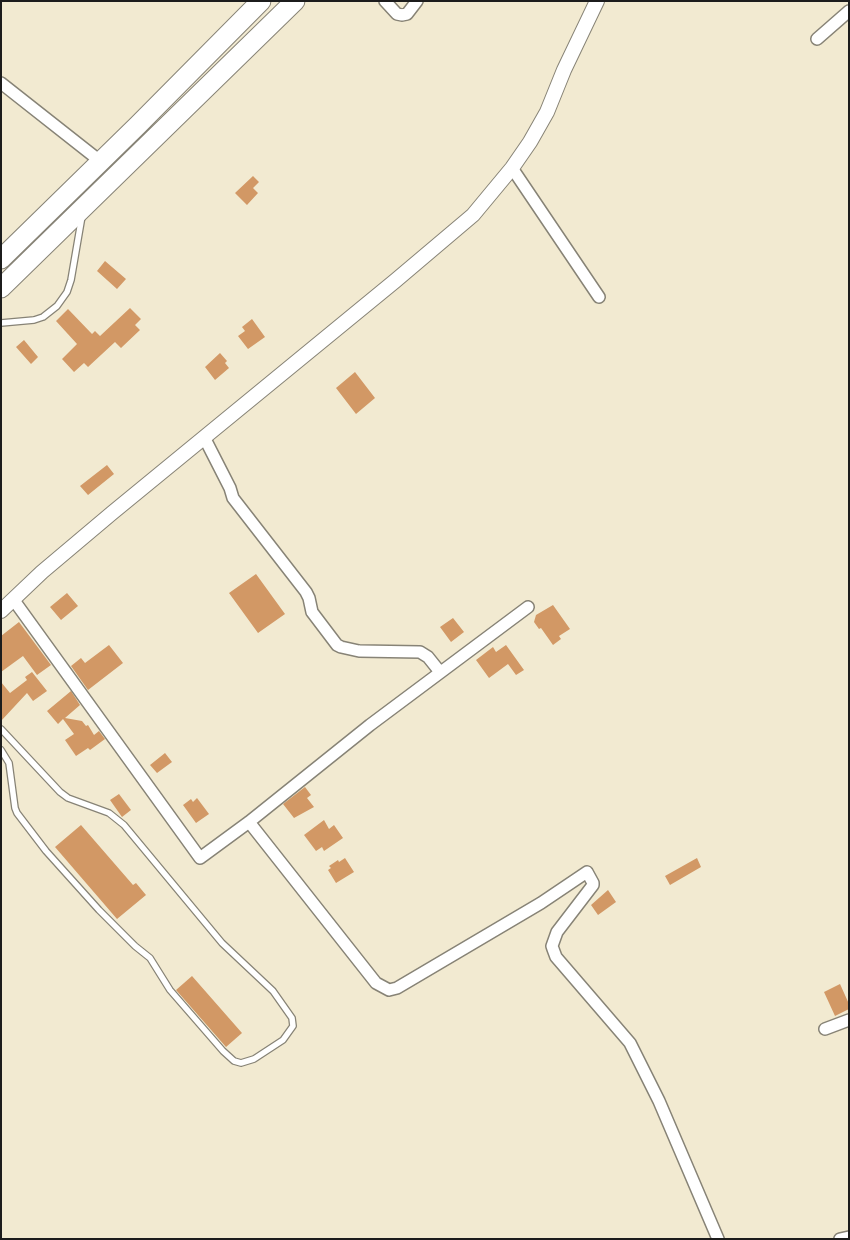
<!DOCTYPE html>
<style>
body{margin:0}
#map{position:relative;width:850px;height:1240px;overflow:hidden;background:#f2ead1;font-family:"IM FELL DW Pica",serif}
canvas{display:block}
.frame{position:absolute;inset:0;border:2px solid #1c1c1c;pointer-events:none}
</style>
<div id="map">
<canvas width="850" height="1240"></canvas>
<div class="frame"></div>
</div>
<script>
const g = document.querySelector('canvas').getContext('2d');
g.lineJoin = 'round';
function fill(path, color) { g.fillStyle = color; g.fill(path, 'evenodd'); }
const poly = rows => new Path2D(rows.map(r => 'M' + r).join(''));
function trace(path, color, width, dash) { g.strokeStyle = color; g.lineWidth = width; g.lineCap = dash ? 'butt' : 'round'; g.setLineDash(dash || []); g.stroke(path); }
fill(poly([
 [253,176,259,182,253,188,258,193,247,205,235,193],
 [105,261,126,279,117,289,97,271],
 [130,308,141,319,135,325,140,330,121,348,115,342,88,367,84,363,74,372,62,359,77,344,56,321,68,309,92,334,95,331,100,336],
 [252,319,265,337,248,349,238,336,245,331,242,327],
 [24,340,38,357,31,364,16,347],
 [220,353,227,361,225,363,229,368,215,380,205,367],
 [355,372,375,398,356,414,336,388],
 [107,465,114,474,88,495,80,486],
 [256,574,285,614,258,633,229,593],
 [67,593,78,606,61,620,50,607],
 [553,605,570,629,559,636,561,639,553,645,541,628,539,629,534,622,536,615],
 [453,618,464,632,451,642,440,627],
 [19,622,51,665,37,675,23,656,1,672,1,636],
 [109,645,123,663,88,690,71,666,81,658,85,663],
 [506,645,524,670,516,675,508,664,489,678,476,660,493,647,496,652],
 [32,672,47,691,33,701,27,693,1,721,1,682,10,693,27,680,25,677],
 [71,691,80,705,65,718,82,721,86,726,88,725,94,735,99,731,105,739,90,750,88,748,76,756,65,740,74,734,63,719,58,724,47,711],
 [165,753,172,762,157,773,150,765],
 [305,787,311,795,307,798,314,807,294,818,283,804],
 [119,794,131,810,122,817,110,800],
 [197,798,209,814,196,823,183,805,191,799,193,802],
 [324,820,329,829,334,825,343,838,324,851,322,847,316,851,304,835],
 [81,825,133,885,136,883,146,895,117,919,55,847],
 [345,858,354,872,336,883,328,870,331,868,329,866,338,860,339,862],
 [697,858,701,867,670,885,665,876],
 [608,890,616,902,598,915,591,905],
 [192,976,242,1033,226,1047,176,990],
 [840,984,849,1004,849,1009,835,1016,824,992]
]), '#d29865');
const service = poly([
 [1,323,34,320,43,317,57,306,67,292,71,280,82,216],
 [1,729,60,792,68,798,109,813,124,825,222,943,273,991,292,1018,293,1026,283,1040,254,1059,241,1063,234,1061,223,1051,170,990,150,958,135,946,99,910,46,851,17,813,15,808,9,763,1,750]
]);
const minor = poly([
 [385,1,397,14,402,15,407,14,417,1],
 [817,39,849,11],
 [1,83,100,161],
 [512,168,599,297],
 [204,437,230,488,233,498,306,592,309,598,312,612,337,645,341,647,359,651,420,652,428,657,440,672],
 [13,599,200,858,249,822,370,725,528,607],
 [249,822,376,983,389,990,397,988,541,903,587,872,593,883,593,885,557,932,552,946,553,949,556,957,630,1043,659,1101,718,1239],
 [825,1029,849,1020],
 [840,1239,849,1237]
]);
const tertiary = poly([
 [1,611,42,572,112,513,395,281,473,215,512,168,530,142,547,112,564,70,597,1]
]);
const trunk = poly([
 [1,259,138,125,261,1],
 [1,288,295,1]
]);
trace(service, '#878376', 8);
trace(minor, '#878376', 14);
trace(tertiary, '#878376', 16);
trace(trunk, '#878376', 21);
trace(service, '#fff', 5.5);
trace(minor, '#fff', 11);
trace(tertiary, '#fff', 14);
trace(trunk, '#fff', 19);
</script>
